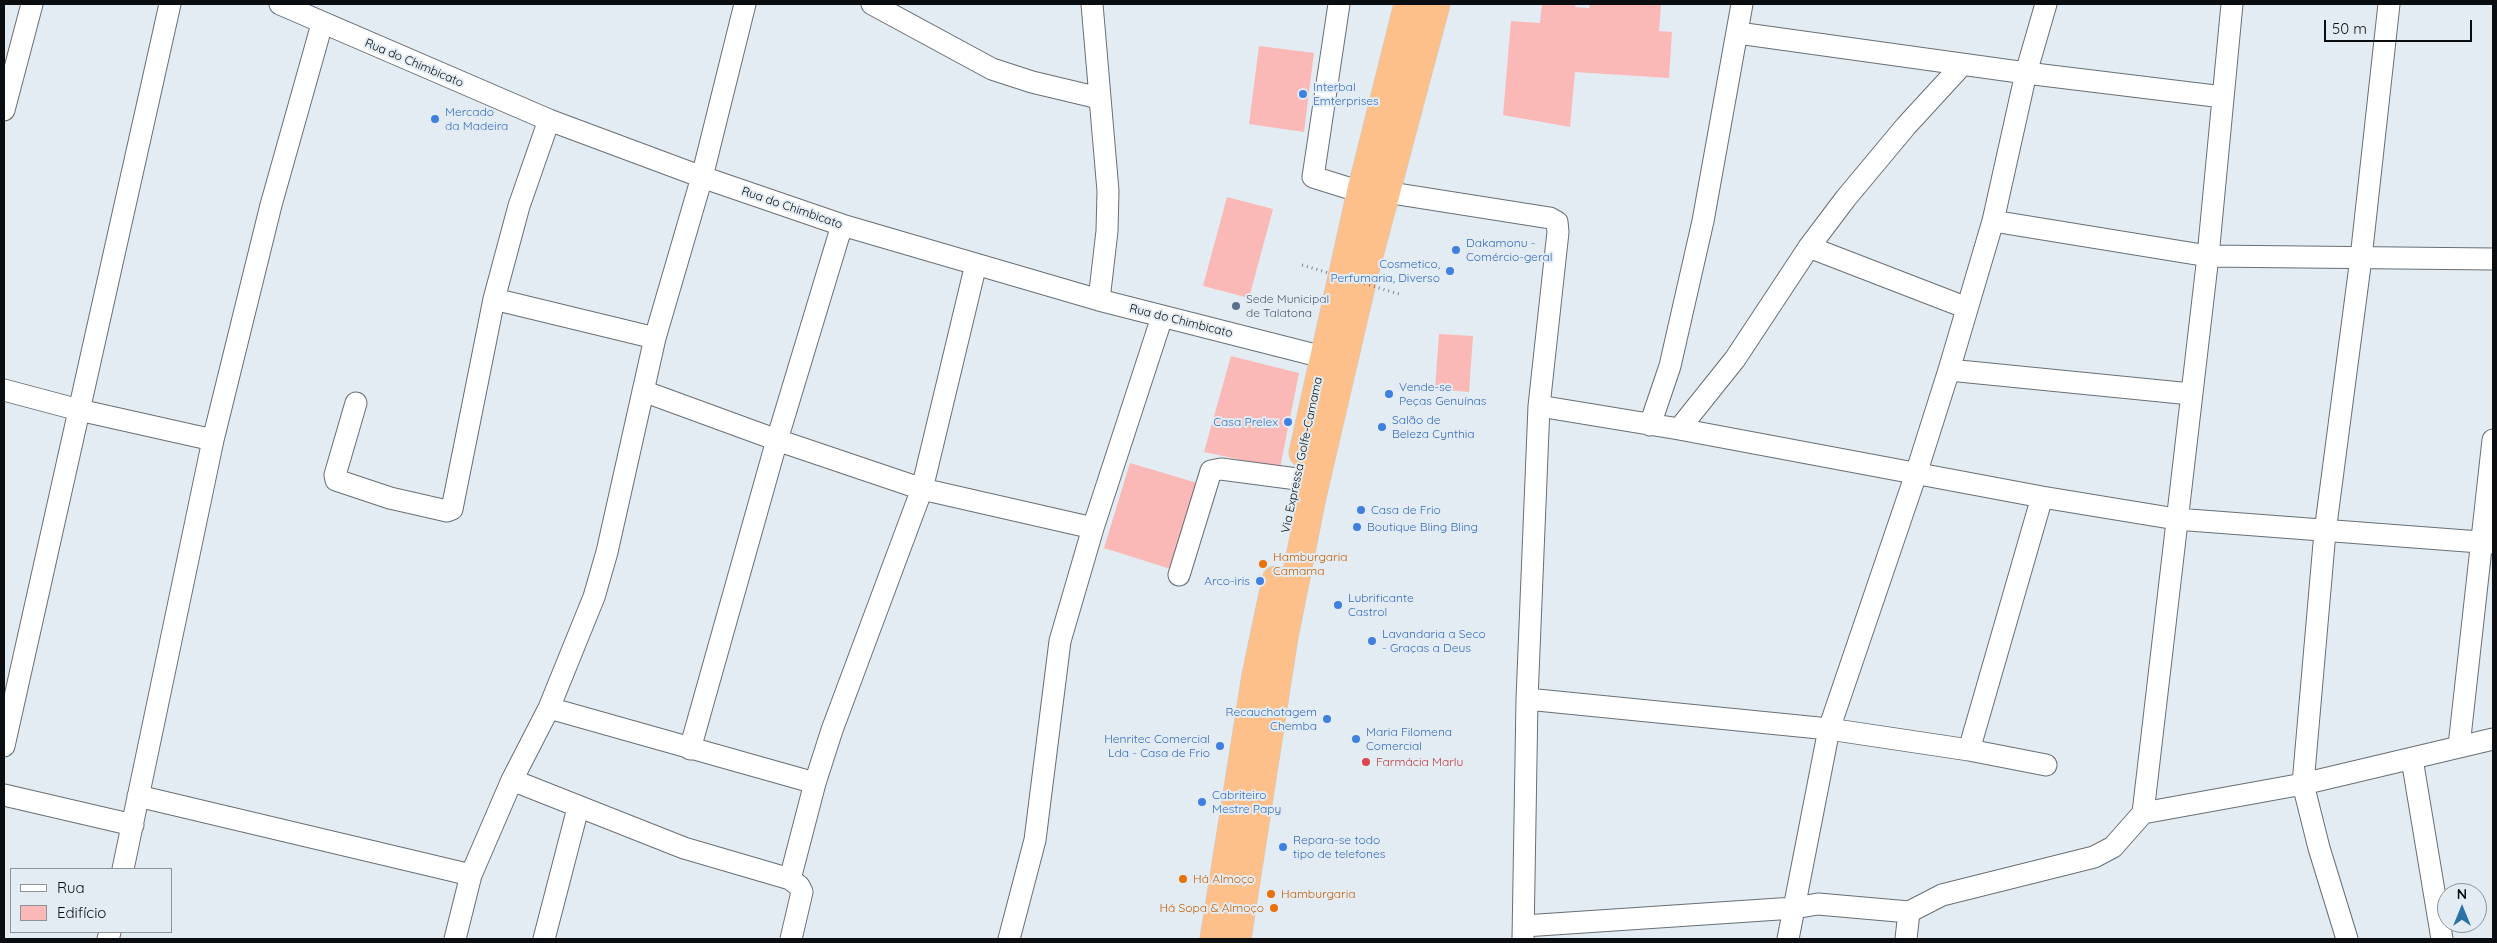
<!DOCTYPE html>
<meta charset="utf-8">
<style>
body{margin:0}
#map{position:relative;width:2497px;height:943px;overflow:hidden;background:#e3ecf2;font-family:Quicksand,sans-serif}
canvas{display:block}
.frame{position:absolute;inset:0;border:5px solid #0b0e10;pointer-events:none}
.legend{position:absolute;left:10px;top:868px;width:162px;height:65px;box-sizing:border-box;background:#e3ecf2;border:1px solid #8d9398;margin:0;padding:6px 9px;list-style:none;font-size:15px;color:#0b0e10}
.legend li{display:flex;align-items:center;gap:10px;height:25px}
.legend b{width:25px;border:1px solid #8d9398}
.north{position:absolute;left:2437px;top:883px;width:50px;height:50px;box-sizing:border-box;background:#e3ecf2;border:1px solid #8d9398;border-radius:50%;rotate:0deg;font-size:14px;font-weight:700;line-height:20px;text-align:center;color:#0b0e10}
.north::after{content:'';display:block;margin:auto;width:18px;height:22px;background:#2a73a7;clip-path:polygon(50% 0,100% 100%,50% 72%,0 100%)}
.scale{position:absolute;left:2324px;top:20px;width:148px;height:22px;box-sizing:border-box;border:2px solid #0b0e10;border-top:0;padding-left:6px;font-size:15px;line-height:18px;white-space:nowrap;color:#0b0e10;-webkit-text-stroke:4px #e3ecf2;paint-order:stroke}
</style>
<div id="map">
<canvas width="2497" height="943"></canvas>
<div class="frame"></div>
<ul class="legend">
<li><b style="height:6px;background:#fff"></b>Rua</li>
<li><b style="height:14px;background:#fab9b6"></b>Edifício</li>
</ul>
<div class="north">N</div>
<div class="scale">50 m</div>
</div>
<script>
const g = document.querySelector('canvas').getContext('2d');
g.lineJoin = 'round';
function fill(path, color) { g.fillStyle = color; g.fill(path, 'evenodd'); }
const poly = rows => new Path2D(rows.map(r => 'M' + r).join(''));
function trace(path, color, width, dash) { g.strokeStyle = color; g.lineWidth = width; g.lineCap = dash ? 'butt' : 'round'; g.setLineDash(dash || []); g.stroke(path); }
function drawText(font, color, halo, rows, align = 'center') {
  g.font = font + ' Quicksand,sans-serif'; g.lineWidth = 4; g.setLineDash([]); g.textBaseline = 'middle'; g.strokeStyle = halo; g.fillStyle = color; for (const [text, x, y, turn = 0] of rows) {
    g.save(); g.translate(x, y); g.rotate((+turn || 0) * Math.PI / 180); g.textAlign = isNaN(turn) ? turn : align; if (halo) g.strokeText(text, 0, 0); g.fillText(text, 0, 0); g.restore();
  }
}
fill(poly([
 [1542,4,1576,4,1575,7,1589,8,1590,4,1661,4,1659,31,1672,32,1669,78,1575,72,1570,127,1503,115,1511,21,1540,23],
 [1259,46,1314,53,1304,132,1249,124],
 [1227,197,1273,209,1249,298,1203,286],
 [1439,334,1473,336,1469,392,1435,389],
 [1231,356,1299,373,1280,468,1204,452],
 [1130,463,1204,485,1177,571,1104,548]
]), '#fab9b6');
const minor = poly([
 [280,4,549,120,702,177,842,225,1099,300,1323,357],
 [872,4,992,69,1032,82,1099,98],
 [1092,4,1108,191,1107,231,1099,300],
 [1339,4,1313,177,1361,192],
 [1738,33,2026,73,2223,97],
 [4,110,32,4],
 [1385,192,1550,218,1557,222,1558,232,1539,406,1527,699,1523,939],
 [1993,221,2208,256,2493,259],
 [1809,247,1967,308],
 [494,299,655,338],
 [1949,370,2191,394],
 [4,390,79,410,213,440],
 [643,391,777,440,922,489,1093,528],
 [356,403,335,475,336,480,390,498,447,511,452,509,494,299,519,206,549,120],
 [1539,406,1679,429,2042,497,2176,519,2493,543],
 [1650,425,1670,366,1703,221,1742,4],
 [1679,429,1735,359,1809,247,1846,198,1906,126,1963,64],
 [1179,575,1211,471,1221,469,1297,479],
 [1527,699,1829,729,1969,750,2046,765],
 [549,708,815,783],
 [4,746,170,4],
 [2459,746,2493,440],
 [690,749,777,440,842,225],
 [1969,750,2042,497],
 [2412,759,2442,939],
 [512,780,684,848,790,879,799,886,802,892,791,939],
 [4,795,133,825],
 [138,796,471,875,512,780,549,708,594,597,607,552,655,338,702,177,745,4],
 [2143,813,2208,256,2232,4],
 [123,869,213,440,271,205,322,24],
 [790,879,815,783,832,730,922,489,976,264],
 [1524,926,1794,908,1818,904,1909,912,1942,895,2094,857,2113,847,2143,813,2303,784,2493,739],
 [108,939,110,932],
 [455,939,471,875],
 [544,939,578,808],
 [1009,939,1035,840,1060,641,1093,528,1162,317],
 [1788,939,1829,729,1916,474,1949,370,1993,221,2026,73,2046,4],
 [1906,939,1909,912],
 [2347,939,2319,848,2303,784,2325,532,2361,258,2389,4]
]);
const highway = poly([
 [1303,453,1361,192,1408,4],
 [1214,939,1256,675,1276,580],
 [1237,939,1284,637,1312,497,1363,278,1436,4]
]);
trace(minor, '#686f75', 23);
trace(highway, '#c9caca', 29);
trace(minor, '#fff', 21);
trace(highway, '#fec08b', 28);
trace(poly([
 [1302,265,1399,294]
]), '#7e8589', 3, [1, 4]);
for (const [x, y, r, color] of [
 [1303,94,5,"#3f7fe0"],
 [435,119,5,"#3f7fe0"],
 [1456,250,5,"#3f7fe0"],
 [1450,271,5,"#3f7fe0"],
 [1236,306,5,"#5c6f8a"],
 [1389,394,5,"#3f7fe0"],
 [1288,422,5,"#3f7fe0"],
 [1382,427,5,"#3f7fe0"],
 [1361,510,5,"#3f7fe0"],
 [1357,527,5,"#3f7fe0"],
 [1263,564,5,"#e8710a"],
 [1260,581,5,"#3f7fe0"],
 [1338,605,5,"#3f7fe0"],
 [1372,641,5,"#3f7fe0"],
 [1327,719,5,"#3f7fe0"],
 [1356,739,5,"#3f7fe0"],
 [1220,746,5,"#3f7fe0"],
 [1366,762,5,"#e0444e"],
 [1202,802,5,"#3f7fe0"],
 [1283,847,5,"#3f7fe0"],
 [1183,879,5,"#e8710a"],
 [1271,894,5,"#e8710a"],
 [1274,908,5,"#e8710a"]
]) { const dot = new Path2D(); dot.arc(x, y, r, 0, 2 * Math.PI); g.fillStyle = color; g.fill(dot); trace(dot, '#e3ecf2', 2); }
drawText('12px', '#0b0e10', '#e3ecf2', [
 ["Rua do Chimbicato",414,63,23],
 ["Rua do Chimbicato",792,208,19],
 ["Rua do Chimbicato",1181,321,14],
 ["Via Expressa Golfe-Camama",1302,455,-78]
]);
drawText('12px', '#366cbe', '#e3ecf2', [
 ["Interbal",1313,87],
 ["Emterprises",1313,101],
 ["Mercado",445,112],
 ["da Madeira",445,126],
 ["Dakamonu -",1466,243],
 ["Comércio-geral",1466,257],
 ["Cosmetico,",1440,264,"right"],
 ["Perfumaria, Diverso",1440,278,"right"],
 ["Vende-se",1399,387],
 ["Peças Genuínas",1399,401],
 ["Salão de",1392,420],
 ["Beleza Cynthia",1392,434],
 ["Casa Prelex",1278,422,"right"],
 ["Casa de Frio",1371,510],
 ["Boutique Bling Bling",1367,527],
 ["Arco-iris",1250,581,"right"],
 ["Lubrificante",1348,598],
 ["Castrol",1348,612],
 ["Lavandaria a Seco",1382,634],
 ["- Graças a Deus",1382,648],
 ["Recauchotagem",1317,712,"right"],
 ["Chemba",1317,726,"right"],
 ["Maria Filomena",1366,732],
 ["Comercial",1366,746],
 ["Henritec Comercial",1210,739,"right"],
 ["Lda - Casa de Frio",1210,753,"right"],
 ["Cabriteiro",1212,795],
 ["Mestre Papy",1212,809],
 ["Repara-se todo",1293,840],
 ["tipo de telefones",1293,854]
], 'left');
drawText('12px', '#4e5e75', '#e3ecf2', [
 ["Sede Municipal",1246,299],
 ["de Talatona",1246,313]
], 'left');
drawText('12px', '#c56008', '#e3ecf2', [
 ["Hamburgaria",1273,557],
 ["Camama",1273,571],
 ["Há Almoço",1193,879],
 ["Hamburgaria",1281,894],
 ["Há Sopa & Almoço",1264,908,"right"]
], 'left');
drawText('12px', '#be3a42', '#e3ecf2', [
 ["Farmácia Marlu",1376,762]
], 'left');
</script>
